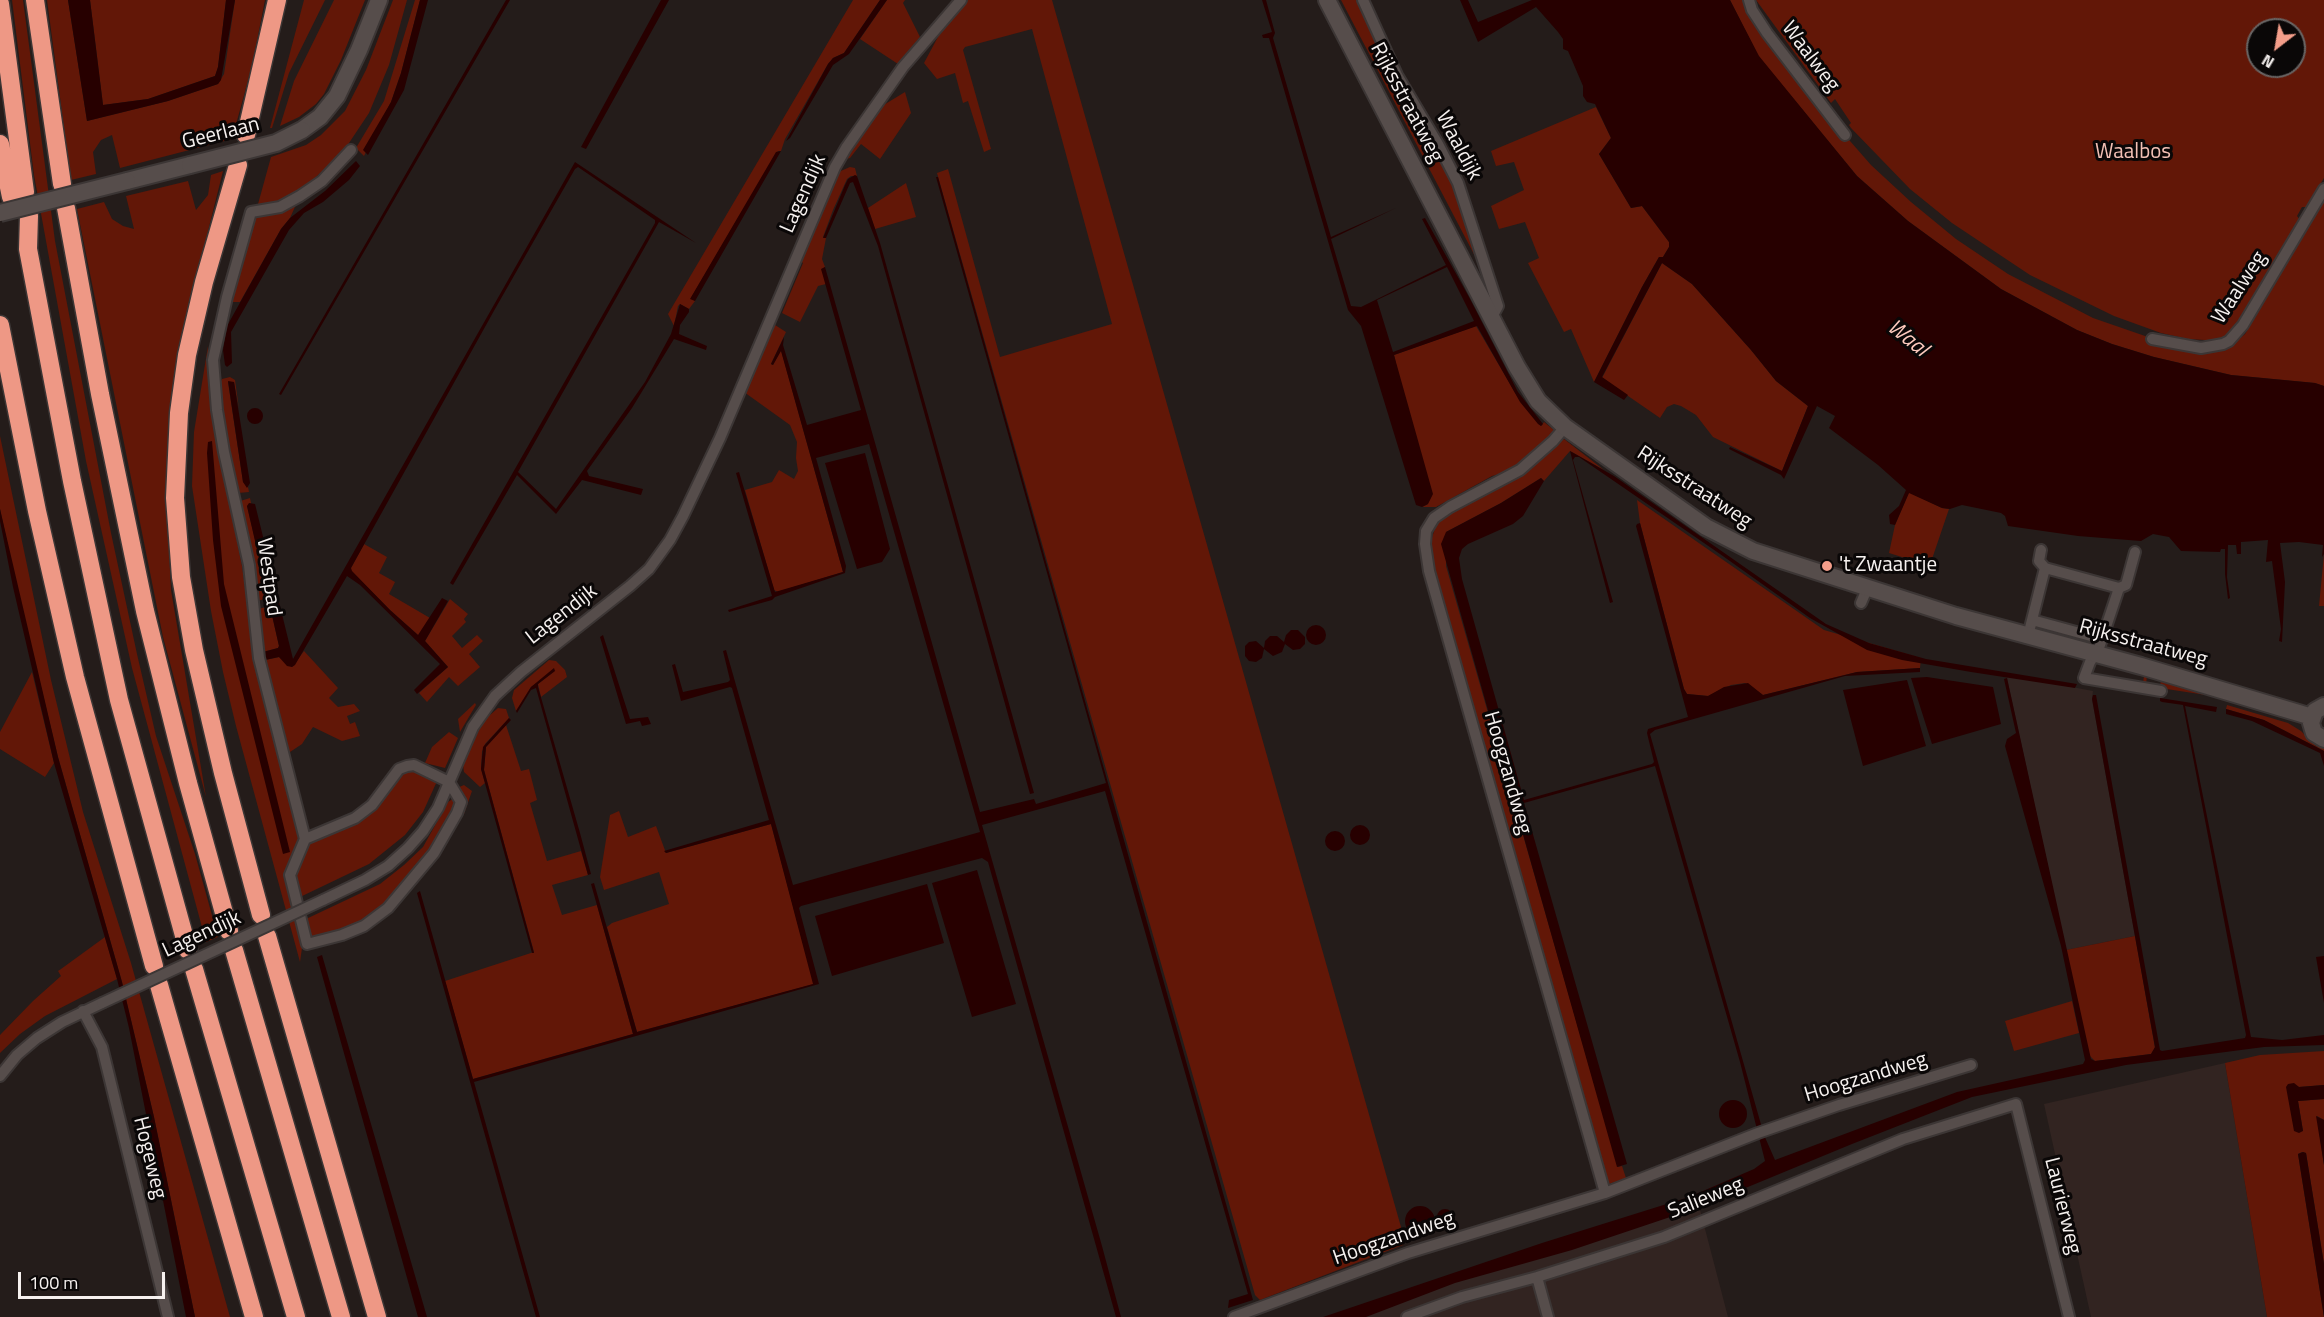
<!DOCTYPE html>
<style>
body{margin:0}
#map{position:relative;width:2324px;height:1317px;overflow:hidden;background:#241c1a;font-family:"Titillium Web",sans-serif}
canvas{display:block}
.north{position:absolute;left:2246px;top:18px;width:60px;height:60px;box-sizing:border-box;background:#0a0707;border:2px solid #686564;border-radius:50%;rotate:211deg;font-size:16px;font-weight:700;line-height:24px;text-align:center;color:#f6f1ef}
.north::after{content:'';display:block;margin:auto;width:21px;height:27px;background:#f49e8a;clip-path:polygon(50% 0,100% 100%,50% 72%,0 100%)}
.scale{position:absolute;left:18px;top:1272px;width:147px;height:27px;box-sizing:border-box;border:3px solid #f6f1ef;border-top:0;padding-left:8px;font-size:18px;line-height:21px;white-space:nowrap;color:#f6f1ef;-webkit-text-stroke:4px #0a0707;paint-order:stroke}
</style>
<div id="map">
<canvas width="2324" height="1317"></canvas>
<div class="north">N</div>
<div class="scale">100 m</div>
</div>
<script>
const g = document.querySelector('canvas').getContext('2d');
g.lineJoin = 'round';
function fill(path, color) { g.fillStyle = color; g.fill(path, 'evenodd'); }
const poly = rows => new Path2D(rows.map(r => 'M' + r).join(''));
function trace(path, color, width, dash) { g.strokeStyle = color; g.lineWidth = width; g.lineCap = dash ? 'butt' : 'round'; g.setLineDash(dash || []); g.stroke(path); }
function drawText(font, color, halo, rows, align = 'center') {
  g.font = font + ' "Titillium Web",sans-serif'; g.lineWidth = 6; g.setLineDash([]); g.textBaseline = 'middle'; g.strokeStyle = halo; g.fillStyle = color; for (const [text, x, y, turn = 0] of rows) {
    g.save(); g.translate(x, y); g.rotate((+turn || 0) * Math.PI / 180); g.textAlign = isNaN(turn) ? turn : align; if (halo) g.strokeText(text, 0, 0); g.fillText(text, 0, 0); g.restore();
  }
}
fill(poly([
 [2009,675,2093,691,2092,699,2135,936,2066,950,2007,678],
 [2225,1063,2267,1317,2091,1317,2044,1104],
 [1698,1202,1728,1317,1325,1317]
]), '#322421');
fill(poly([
 [12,0,23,0,55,241,111,533,137,654,156,736,195,854,218,937,206,942,132,668,86,461,34,175],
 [47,0,68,0,87,121,168,101,218,84,224,74,235,0,265,0,252,66,232,139,120,168,112,135,101,140,93,152,96,174,71,180],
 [90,0,226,0,218,67,215,76,148,99,103,105],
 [304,0,325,0,289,73,272,128,270,128],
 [334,0,365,0,341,60,324,94,316,104,299,117,280,126,294,81],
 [393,0,407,0,389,65,369,113,343,152,303,189,290,218,281,229,240,302,231,302,271,157,306,145,321,135,345,111,366,70],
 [415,0,420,0,401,73,391,102,364,156,356,148,384,101],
 [853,0,880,0,844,53,833,58,828,64,785,139,781,151,778,151,691,298,695,301,689,309,680,304,678,306,674,326,668,314],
 [887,0,905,0,903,3,920,37,898,64,860,39],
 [968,0,1052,0,1405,1241,1403,1245,1260,1300,1255,1295,937,173,948,169,1000,357,1112,324,1032,29,965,47,963,50,991,149,984,152,968,101,963,103,955,73,937,79,924,63,939,35],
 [1341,0,1360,0,1414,114,1425,128,1461,198,1489,283],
 [1730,0,1743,0,1843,133,1871,165,1911,202,1956,239,2008,274,2093,318,2174,346,2206,352,2226,350,2245,334,2324,201,2324,386,2315,383,2231,375,2154,357,2112,344,2077,330,2001,289,1908,221,1857,176,1758,56],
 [1756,0,2324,0,2324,178,2310,201,2306,207,2302,207,2297,216,2300,220,2233,330,2222,341,2188,339,2161,333,2114,316,2030,275,1952,223,1910,189,1851,128,1849,125,1851,123,1835,99,1831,103],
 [2258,30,2294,30,2294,66,2258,66],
 [905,92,911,113,880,159,861,144,850,158,843,160,882,106],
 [1596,107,1611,138,1599,154,1631,208,1642,206,1669,242,1669,247,1663,257,1659,257,1642,287,1594,382,1571,329,1564,332,1528,263,1539,258,1525,222,1499,229,1491,206,1524,190,1514,162,1496,166,1491,151],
 [850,167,855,168,857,176,851,176,847,179,833,210,823,237,826,238,822,259,825,267,822,269,826,284,818,286,800,322,782,313,803,263,800,261,836,173],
 [223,171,187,315,169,444,167,509,171,590,206,797,163,637,77,209,104,202,112,219,123,226,134,229,126,196,188,181,196,210,208,195,211,175],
 [906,183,916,217,875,229,868,208],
 [1662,263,1692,284,1751,350,1776,381,1808,406,1782,471,1713,437,1696,415,1681,406,1674,404,1667,407,1660,418,1602,378],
 [775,325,786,332,771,364,773,365,781,350,843,572,778,592,774,590,745,490,772,482,779,470,794,479,798,471,796,458,797,442,790,425,744,392],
 [1476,326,1516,394,1541,426,1544,422,1554,430,1549,439,1514,470,1492,476,1436,507,1422,507,1428,504,1394,355],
 [208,346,208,382,213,421,242,566,258,680,271,723,298,830,299,844,290,859,287,871,301,933,302,948,300,962,236,726,223,672,211,611,192,486,194,432],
 [230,377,235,380,239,409,234,382,228,382,243,482,248,487,249,492,238,493,229,456,218,395,220,383,222,379],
 [0,436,51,680,83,812,131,963,230,1317,195,1317,154,1117,122,982,58,757,16,584,0,509],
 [1564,439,1604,470,1570,451,1544,481,1541,478,1501,503,1446,532,1446,566,1618,1167,1622,1166,1626,1178,1609,1184,1434,569,1430,544,1436,525,1446,514],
 [1909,492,1942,508,1949,509,1932,559,1927,565,1889,553,1895,525],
 [250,498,251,503,247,506,269,598,257,601,237,502],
 [1637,500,1824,630,1921,658,1920,668,1857,672,1763,695,1745,683,1731,685,1708,696,1687,694,1684,689,1640,523],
 [364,544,387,557,379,573,395,582,389,594,430,618,420,635,418,635,390,610,351,571,351,568],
 [2324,554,2324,606,2319,606],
 [450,599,468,614,464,619,466,622,452,636,462,648,477,635,483,641,469,654,480,667,458,686,449,677,427,702,419,693,448,667,425,641],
 [270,606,279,646,278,648,263,652,258,609],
 [304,651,338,688,329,698,338,707,354,704,360,711,347,716,350,724,355,722,360,736,342,741,313,727,302,744,287,754,264,663,265,660,279,657,292,667],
 [549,660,556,661,565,670,567,677,541,697,538,684,556,670,531,687,516,711,512,698,514,690],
 [32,672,54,763,45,777,0,749,0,732],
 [2152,674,2217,693,2219,697,2160,688,2161,678,2147,676,2146,684,2143,683,2144,676],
 [475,703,476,705,460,732,458,719],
 [2227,705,2288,723,2301,731,2316,746,2324,748,2324,751,2264,720,2226,709],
 [498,708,506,709,509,718,485,744,482,752,481,769,485,783,480,787,464,772,463,765,483,721],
 [506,725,521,771,529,769,537,800,530,803,547,861,581,851,588,875,552,885,562,915,597,905,633,1034,473,1079,445,981,534,952,484,770,486,747],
 [449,732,458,738,445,768,425,763,432,747],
 [412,768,438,779,423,812,405,835,369,864,298,898,294,874,306,847,315,838,358,819,395,775],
 [464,785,472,791,464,814,459,787],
 [454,798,458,803,427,859,381,911,344,931,312,939,306,919,380,884,404,865,423,847,448,802],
 [619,811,628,837,656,826,666,853,771,824,814,984,637,1032,607,927,612,923,669,904,659,872,604,890,600,877,610,815],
 [2135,936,2155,1048,2151,1054,2095,1061,2089,1055,2066,950],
 [105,937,117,979,45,1016,20,1034,0,1053,0,1035,33,1001,61,976,58,971,61,969],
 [2072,1001,2079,1033,2014,1051,2005,1021],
 [2324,1051,2324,1085,2299,1087,2294,1085,2289,1102,2298,1131,2303,1131,2298,1101,2324,1099,2324,1120,2317,1116,2324,1165,2324,1264,2306,1153,2302,1152,2298,1154,2324,1317,2267,1317,2225,1063,2260,1055]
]), '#621707');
fill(poly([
 [68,0,90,0,103,105,148,99,215,76,218,67,226,0,235,0,221,80,218,84,168,101,87,121],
 [420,0,428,0,404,90,368,155,363,150,391,102,401,73],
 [506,0,510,0,281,395,279,394],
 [661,0,669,0,586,149,581,147],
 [880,0,887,0,849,54,833,65,790,138,786,141,828,64,833,58,844,53],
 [1262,0,1266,0,1275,33,1273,38,1331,237,1396,208,1331,239,1351,306,1361,307,1446,265,1422,219,1425,218,1469,297,1518,392,1543,424,1541,426,1538,424,1520,402,1477,326,1394,355,1433,494,1428,504,1422,507,1416,505,1361,326,1348,310,1269,38,1263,38,1262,35,1272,32],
 [1447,267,1474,321,1393,352,1377,300],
 [1460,0,1468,0,1478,22,1532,0,1730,0,1759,56,1857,176,1908,221,2001,289,2077,330,2112,344,2154,357,2231,375,2315,383,2324,386,2324,554,2322,557,2323,545,2299,542,2280,543,2285,582,2282,642,2279,641,2281,629,2272,561,2266,562,2268,540,2241,542,2241,554,2237,554,2236,545,2228,545,2227,577,2230,598,2228,599,2225,574,2225,549,2221,549,2220,552,2181,551,2169,537,2153,534,2141,541,2078,536,2008,526,2005,516,2001,513,1962,505,1950,509,1942,508,1909,493,1895,525,1890,524,1889,515,1899,506,1906,490,1878,465,1829,428,1835,416,1817,406,1784,479,1781,475,1729,449,1730,447,1782,471,1808,406,1776,381,1751,350,1692,284,1662,263,1602,377,1628,395,1624,400,1594,382,1642,287,1659,257,1663,257,1669,247,1669,242,1642,206,1631,208,1599,154,1611,138,1595,104,1587,102,1583,96,1583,86,1568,51,1563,49,1563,39,1558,32,1536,7,1478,42],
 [781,151,695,301,690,299,776,152],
 [356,161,360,166,349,180,323,202,304,213,289,230,231,332,232,363,227,367,225,365,223,350,227,326,281,229,290,218,325,191],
 [575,162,696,243,659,222,518,472,556,509,645,382,671,334,680,304,689,309,689,312,680,325,679,334,707,346,706,350,674,339,632,408,587,471,589,476,643,489,641,495,582,480,556,514,517,475,453,585,450,583,655,223,655,220,578,167,575,169,495,309,351,568,352,571,390,610,418,635,442,598,448,601,425,641,448,667,417,694,414,690,440,664,360,585,347,576,295,665,292,667,287,666,279,657,265,660,263,652,278,648,279,646,247,506,249,503,255,504,293,659],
 [855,175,857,176,880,243,1034,793,1030,794,878,246,853,182,850,183,826,238,823,238,845,185,848,179],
 [936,177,938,177,1253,1300,1228,1308,1229,1300,1248,1294,1105,791,982,825,1102,1246,1121,1317,1116,1317,988,862,982,858,801,906,799,908,819,984,474,1082,540,1317,536,1317,417,893,420,891,473,1079,633,1034,591,884,594,883,637,1032,813,984,771,824,666,853,664,851,769,820,732,688,730,687,681,701,672,665,675,664,683,692,728,682,730,680,723,651,726,650,793,885,980,832,869,444,816,458,846,566,845,573,775,597,772,600,729,612,728,610,772,596,736,473,739,472,775,592,843,572,781,351,773,365,771,364,784,337,783,345,807,425,861,410,821,269,825,267,980,812,1034,799,1036,804,1106,783],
 [228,381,234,382,250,483,247,488,243,482],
 '247 416a8 8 0 1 1 16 0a8 8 0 1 1-16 0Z',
 [212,441,224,584,290,852,283,854,221,606,213,540,207,453,208,442],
 [1570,451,1614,476,1826,624,1869,643,1926,659,2077,684,2075,688,1971,672,1902,660,1867,650,1810,618,1720,554,1579,457,1575,457,1573,460,1613,602,1610,603],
 [865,453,890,549,882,562,857,569,825,463],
 [1541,478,1544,481,1523,516,1513,524,1468,544,1462,549,1459,558,1462,579,1524,800,1652,764,1654,762,1647,733,1648,729,1688,717,1636,526,1637,524,1640,523,1684,689,1687,694,1708,696,1724,687,1748,683,1763,695,1857,672,1920,668,1920,672,1845,676,1655,730,1650,734,1764,1135,1775,1160,1957,1092,2083,1064,2085,1060,2061,946,2005,746,2007,739,2016,733,2004,679,2007,678,2091,1059,2095,1061,2151,1054,2155,1047,2092,699,2093,695,2096,695,2160,1050,2162,1051,2245,1038,2246,1035,2183,705,2162,702,2160,701,2160,698,2217,707,2216,712,2185,706,2251,1037,2282,1040,2324,1035,2324,1045,2264,1047,2126,1065,1972,1097,1852,1144,1697,1208,1572,1250,1455,1283,1366,1317,1323,1317,1542,1243,1689,1197,1754,1169,1765,1161,1740,1062,1655,766,1524,803,1627,1164,1617,1167,1441,544,1446,532,1501,503],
 [0,509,58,757,122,982,154,1117,195,1317,186,1317,129,1028,117,979,54,763,13,587,0,521],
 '1306 635a10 10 0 1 1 20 0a10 10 0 1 1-20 0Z',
 [1291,630,1298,630,1305,637,1305,644,1300,649,1293,650,1285,644,1282,652,1273,656,1264,649,1262,658,1256,662,1249,661,1245,656,1245,646,1249,642,1256,641,1264,648,1265,641,1270,636,1277,636,1284,642,1286,635],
 [603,635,630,719,648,717,651,724,642,726,640,721,626,724,600,637],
 [554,668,555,671,538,684,538,687,580,833,591,874,588,875,536,688,531,690,517,713,516,711,531,687],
 [1927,677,1993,687,2001,724,1932,744,1911,678],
 [1907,680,1926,746,1863,766,1843,690],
 [2226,709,2264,720,2324,751,2324,766,2320,753,2252,721,2226,714],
 [509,718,511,720,486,747,484,770,534,953,532,953,481,769,483,747],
 '1350 835a10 10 0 1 1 20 0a10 10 0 1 1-20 0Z',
 '1325 841a10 10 0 1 1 20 0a10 10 0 1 1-20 0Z',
 [977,870,1016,1004,972,1017,932,883],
 [927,884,944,943,832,976,815,916],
 [322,955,427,1317,418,1317,317,957],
 [2324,956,2324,1003,2316,957],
 [2294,1083,2299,1087,2324,1085,2324,1099,2298,1101,2303,1131,2299,1133,2294,1131,2286,1087,2288,1084],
 '1719 1114a14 14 0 1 1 28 0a14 14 0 1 1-28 0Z',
 [2316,1116,2324,1120,2324,1165],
 [2303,1152,2306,1153,2324,1264,2324,1317,2298,1154],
 '1405 1221a15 15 0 1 1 30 0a15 15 0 1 1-30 0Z',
 '1437 1217a8 8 0 1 1 16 0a8 8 0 1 1-16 0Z'
]), '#270000');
const street = poly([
 [1363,0,1397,75,1438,144,1458,183,1498,306,1492,317],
 [1749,0,1752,10,1767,33,1845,135],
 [2152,339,2201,348,2223,344,2229,341,2243,325,2324,189],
 [2041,550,2039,561,2045,568],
 [2119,588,2126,585,2135,552],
 [1861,603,1867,589],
 [2032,620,2102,639],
 [2028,636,2045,568,2119,588,2099,648,2090,662,2084,678,2161,691],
 [305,839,355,818,372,805,399,769,407,766,414,765,449,782,461,802,457,813,434,853,388,908,364,926,342,935,307,944,290,875,305,839,259,658,249,565,224,452,217,410,213,360,227,297,251,212,280,207,300,196,322,181,351,150],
 [323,900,365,880,388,866,408,848,423,831,438,808,473,727,495,696,521,672,630,586,649,569,670,540,683,516,720,438,835,167,846,148,903,67,961,0],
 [83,1011,102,1047,168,1317],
 [0,1076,17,1055,37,1038,62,1022,102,1003],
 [1605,1193,1758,1133,1839,1105,1971,1065],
 [1537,1277,1548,1317],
 [1234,1317,1408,1253,1605,1193,1429,571,1425,544,1426,531,1434,518,1450,507,1520,470,1553,441,1565,427],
 [1407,1317,1462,1297,1537,1277,1664,1237,1903,1139,2016,1104,2069,1317]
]);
const secondary = poly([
 [1327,0,1517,367,1538,401,1565,427,1706,527,1753,551,1956,616,2141,666,2312,717],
 [302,130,320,117,337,96,359,50,379,0],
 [127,181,190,165],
 [2324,706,2315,711,2311,723,2314,733,2324,739]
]);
const highway = poly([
 [35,0,62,184],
 [0,4,25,192],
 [246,135,277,0],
 [0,144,11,197],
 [238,165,204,282,187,355,179,413,175,498,181,577,194,650,223,773,261,915],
 [66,208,100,394,145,611,188,783,229,931],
 [29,216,28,249,72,481,119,700,188,950],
 [0,325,37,511,75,677,154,966],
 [267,936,377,1317],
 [234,950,341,1317],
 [194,969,296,1317],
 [159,985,254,1317]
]);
trace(street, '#3c3635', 14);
trace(secondary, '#3c3635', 20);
trace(highway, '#3c3635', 21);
trace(street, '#564d4b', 10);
trace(secondary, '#564d4b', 16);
trace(highway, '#ee9885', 18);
const streetBridge = poly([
 [102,1003,323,900]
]);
const secondaryBridge = poly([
 [190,165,276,143,302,130],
 [0,213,127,181]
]);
trace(streetBridge, '#3c3635', 14, []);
trace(secondaryBridge, '#3c3635', 20, []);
trace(streetBridge, '#564d4b', 10);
trace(secondaryBridge, '#564d4b', 16);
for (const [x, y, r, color] of [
 [1827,566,6,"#f49e8a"]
]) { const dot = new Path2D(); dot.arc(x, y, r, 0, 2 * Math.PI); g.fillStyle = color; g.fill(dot); trace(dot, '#0a0707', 2); }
drawText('21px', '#f6f1ef', '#0a0707', [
 ["Waalweg",1810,57,53],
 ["Rijksstraatweg",1406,103,62],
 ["Geerlaan",221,134,-14],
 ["Waaldijk",1458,146,62],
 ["Lagendijk",804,194,-66],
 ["Waalweg",2240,288,-57],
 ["Rijksstraatweg",1694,488,33],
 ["Westpad",268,577,82],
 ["Lagendijk",562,615,-38],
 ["Rijksstraatweg",2143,644,15],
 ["Hoogzandweg",1507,773,74],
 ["Lagendijk",202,935,-25],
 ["Hoogzandweg",1866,1078,-17],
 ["Hogeweg",149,1158,76],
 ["Salieweg",1706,1199,-22],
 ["Laurierweg",2062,1206,76],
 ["Hoogzandweg",1394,1239,-19]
]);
drawText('21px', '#f3c0b5', '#0a0707', [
 ["Waalbos",2133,153]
]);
drawText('21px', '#f6f1ef', '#0a0707', [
 ["'t Zwaantje",1839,566]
], 'left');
drawText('italic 22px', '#fdcabe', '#0a0707', [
 ["Waal",1907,339,39]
]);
</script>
